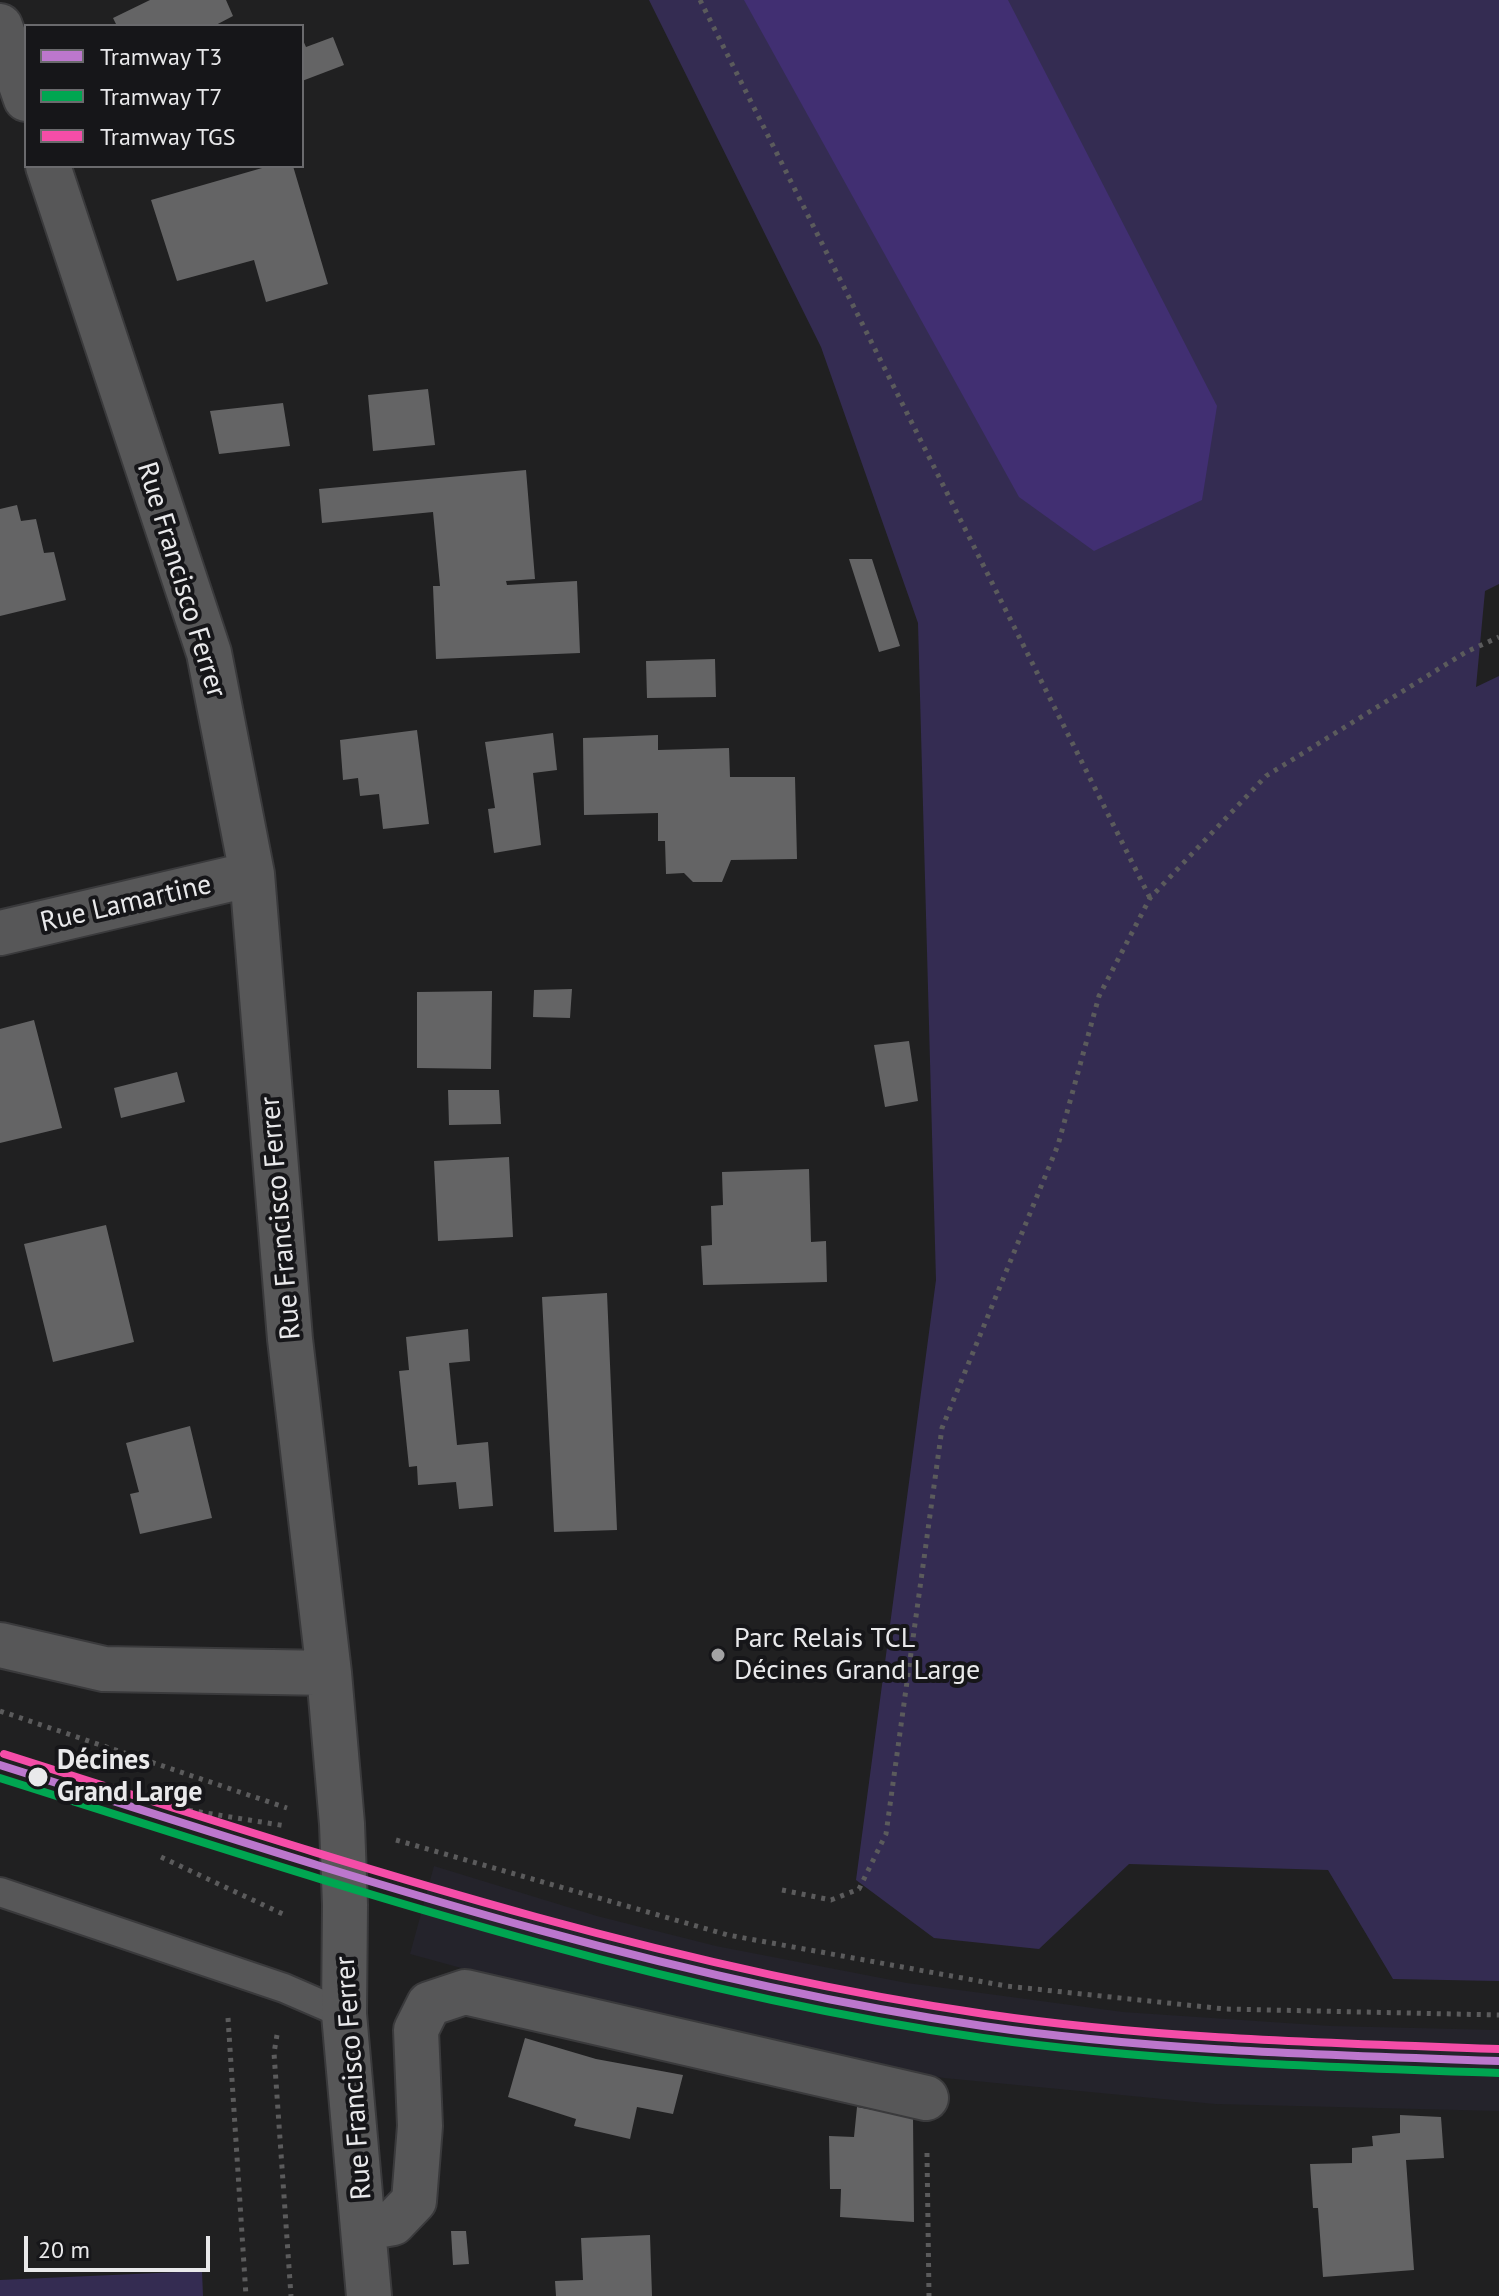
<!DOCTYPE html>
<html>
<head>
<meta charset="utf-8">
<style>
  body { margin:0 }
  #map { position:relative; width:1499px; height:2296px; overflow:hidden; background:#202021; font-family:"PT Sans",sans-serif }
  canvas { display:block }
  .legend { position:absolute; left:24px; top:24px; width:280px; height:144px; box-sizing:border-box; background:#161619; border:2px solid #6a6a6d; margin:0; padding:10px 14px; list-style:none; font-size:24px; color:#e9e9eb }
  .legend li { display:flex; align-items:center; gap:16px; height:40px }
  .legend b { width:40px; border:2px solid #6a6a6d }
  .scale { position:absolute; left:24px; top:2236px; width:186px; height:36px; box-sizing:border-box; border:4px solid #e9e9eb; border-top:0; padding-left:10px; font-size:24px; line-height:28px; white-space:nowrap; color:#e9e9eb; -webkit-text-stroke:6px #161619; paint-order:stroke }
</style>
</head>
<body>
<div id="map">
<canvas width="1499" height="2296"></canvas>
<ul class="legend">
<li><b style="height:10px;background:#bc77cd"></b>Tramway T3</li>
<li><b style="height:10px;background:#00a651"></b>Tramway T7</li>
<li><b style="height:10px;background:#f54da8"></b>Tramway TGS</li>
</ul>
<div class="scale">20 m</div>
</div>
<script>
const c = document.querySelector('canvas').getContext('2d');
c.lineJoin = 'round';
function paint(path, color) {
  c.fillStyle = color;
  c.fill(path, 'evenodd');
}
function trace(path, color, width, dash) {
  c.strokeStyle = color;
  c.lineWidth = width;
  c.lineCap = dash ? 'butt' : 'round';
  c.setLineDash(dash || []);
  c.stroke(path);
}
function write(font, color, halo, rows, align = 'center') {
  c.font = font + ' "PT Sans",sans-serif';
  c.lineWidth = 8;
  c.setLineDash([]);
  c.textBaseline = 'middle';
  c.strokeStyle = halo;
  c.fillStyle = color;
  for (const [text, x, y, turn = 0] of rows) {
    c.save();
    c.translate(x, y);
    c.rotate((+turn || 0) * Math.PI / 180);
    c.textAlign = isNaN(turn) ? turn : align;
    if (halo) c.strokeText(text, 0, 0);
    c.fillText(text, 0, 0);
    c.restore();
  }
}
paint(new Path2D(`
  M434,1866L597,1916L716,1946L907,1983L1123,2012L1331,2026L1499,2030V2111L1215,2104L944,2078L894,2071L684,2029L410,1954Z`), '#24232b');
paint(new Path2D(`
  M649,0H1499V584L1485,591L1476,687L1499,676V1981L1393,1979L1328,1870L1129,1864L1039,1949L934,1938L856,1880L936,1280L918,623L821,347Z
  M202,2271L203,2296H0V2280Z`), '#342c52');
paint(new Path2D(`
  M744,0H1008L1217,406L1202,500L1094,551L1019,497Z`), '#412f72');
paint(new Path2D(`
  M150,0H226L233,16L214,26H117L113,18Z
  M333,37L344,65L302,81V38L306,47Z
  M269,166H293L328,284L266,302L254,260L177,281L151,200Z
  M428,389L435,445L373,451L368,395Z
  M283,403L290,446L219,454L210,411Z
  M526,470L535,579L506,581L507,585L577,581L580,653L436,659L433,586H440L433,512L322,523L319,489Z
  M17,505L21,521L36,519L44,553L54,552L66,600L0,616V509Z
  M849,559H872L900,646L879,652Z
  M715,659L716,697L647,698L646,661Z
  M417,730L429,824L383,829L379,794L360,796L358,778L343,780L340,740Z
  M553,733L557,770L533,773L541,845L494,853L488,809L495,808L485,742Z
  M658,735V750L729,748L730,777H795L797,859L731,860L722,882H693L684,873L666,874L665,841H658V813L584,815L583,738Z
  M572,989L570,1018L533,1017L534,990Z
  M492,991L491,1069L417,1068V992Z
  M34,1020L62,1128L0,1143V1029Z
  M909,1041L918,1101L885,1107L874,1045Z
  M177,1072L185,1102L121,1118L114,1088Z
  M448,1090H499L501,1124L449,1125Z
  M509,1157L513,1237L438,1241L434,1161Z
  M809,1169L811,1242L826,1241L827,1282L703,1285L701,1246L712,1245L711,1206L723,1205L722,1172Z
  M106,1225L134,1342L53,1362L24,1244Z
  M607,1293L617,1530L554,1532L542,1297Z
  M468,1329L470,1361L449,1363L457,1445L488,1442L493,1506L459,1509L456,1482L418,1485L417,1466L409,1467L399,1371L409,1370L406,1337Z
  M190,1426L212,1518L140,1534L130,1494L139,1492L126,1443Z
  M525,2038L596,2059L683,2075L673,2114L637,2107L630,2139L574,2126L576,2119L508,2097Z
  M857,2107L913,2117L914,2222L840,2217L841,2189H830L829,2136L854,2137Z
  M1400,2115L1441,2117L1444,2158L1406,2160L1414,2270L1323,2277L1318,2208H1313L1310,2164L1352,2163V2148L1373,2146L1372,2136L1400,2133Z
  M451,2231H466L469,2264L453,2265Z
  M650,2235L652,2296H556L555,2281L583,2280L581,2238Z`), '#646465');
const service = new Path2D(`
  M0,1892L284,1988L344,2014`);
const minor = new Path2D(`
  M0,26L26,99
  M48,166L209,653L252,874L290,1339L329,1673L342,1824L345,1905L344,2014L369,2296
  M0,933L252,874
  M0,1645L104,1669L329,1673
  M365,2228L393,2223L414,2201L420,2126L416,2030L429,2004L465,1992L926,2098`);
trace(service, '#3a3a3c', 32);
trace(minor, '#3a3a3c', 48);
trace(new Path2D(`
  M700,0L1150,898
  M0,1711L287,1808
  M169,1807L286,1826
  M396,1840L728,1935L1006,1986L1225,2009L1499,2015
  M161,1857L287,1916
  M782,1890L831,1900L859,1889L886,1834L942,1428L1058,1145L1099,996L1150,898L1266,776L1466,652L1499,637
  M228,2018L246,2296
  M277,2035L274,2053L291,2296
  M927,2153L929,2296`), '#5b5b5c', 5, [4, 6]);
trace(service, '#575758', 28);
trace(minor, '#575758', 44);
trace(new Path2D(`
  M0,1765C323,1867 647,1977 983,2026C1154,2051 1327,2055 1499,2061`), '#bc77cd', 8);
trace(new Path2D(`
  M0,1778C323,1880 647,1990 983,2038C1154,2062 1327,2067 1499,2073`), '#00a651', 8);
trace(new Path2D(`
  M4,1754C326,1856 649,1965 985,2014C1155,2039 1328,2043 1499,2049`), '#f54da8', 8);
for (const [x, y, r, color] of [
  [718,1655,8,"#a3a3a4"],
  [38,1777,11,"#e9e9eb"]
]) {
  const dot = new Path2D();
  dot.arc(x, y, r, 0, 2 * Math.PI);
  c.fillStyle = color;
  c.fill(dot);
  trace(dot, '#161619', 3);
}
write('28px', '#e9e9eb', '#161619', [
  ["Rue Francisco Ferrer",181,580,73],
  ["Rue Lamartine",126,904,-13],
  ["Rue Francisco Ferrer",281,1218,-95],
  ["Rue Francisco Ferrer",354,2078,-94]
]);
write('28px', '#e9e9eb', '#161619', [
  ["Parc Relais TCL",734,1639],
  ["Décines Grand Large",734,1671]
], 'left');
write('bold 28px', '#e9e9eb', '#161619', [
  ["Décines",57,1761],
  ["Grand Large",57,1793]
], 'left');
</script>
</body>
</html>
